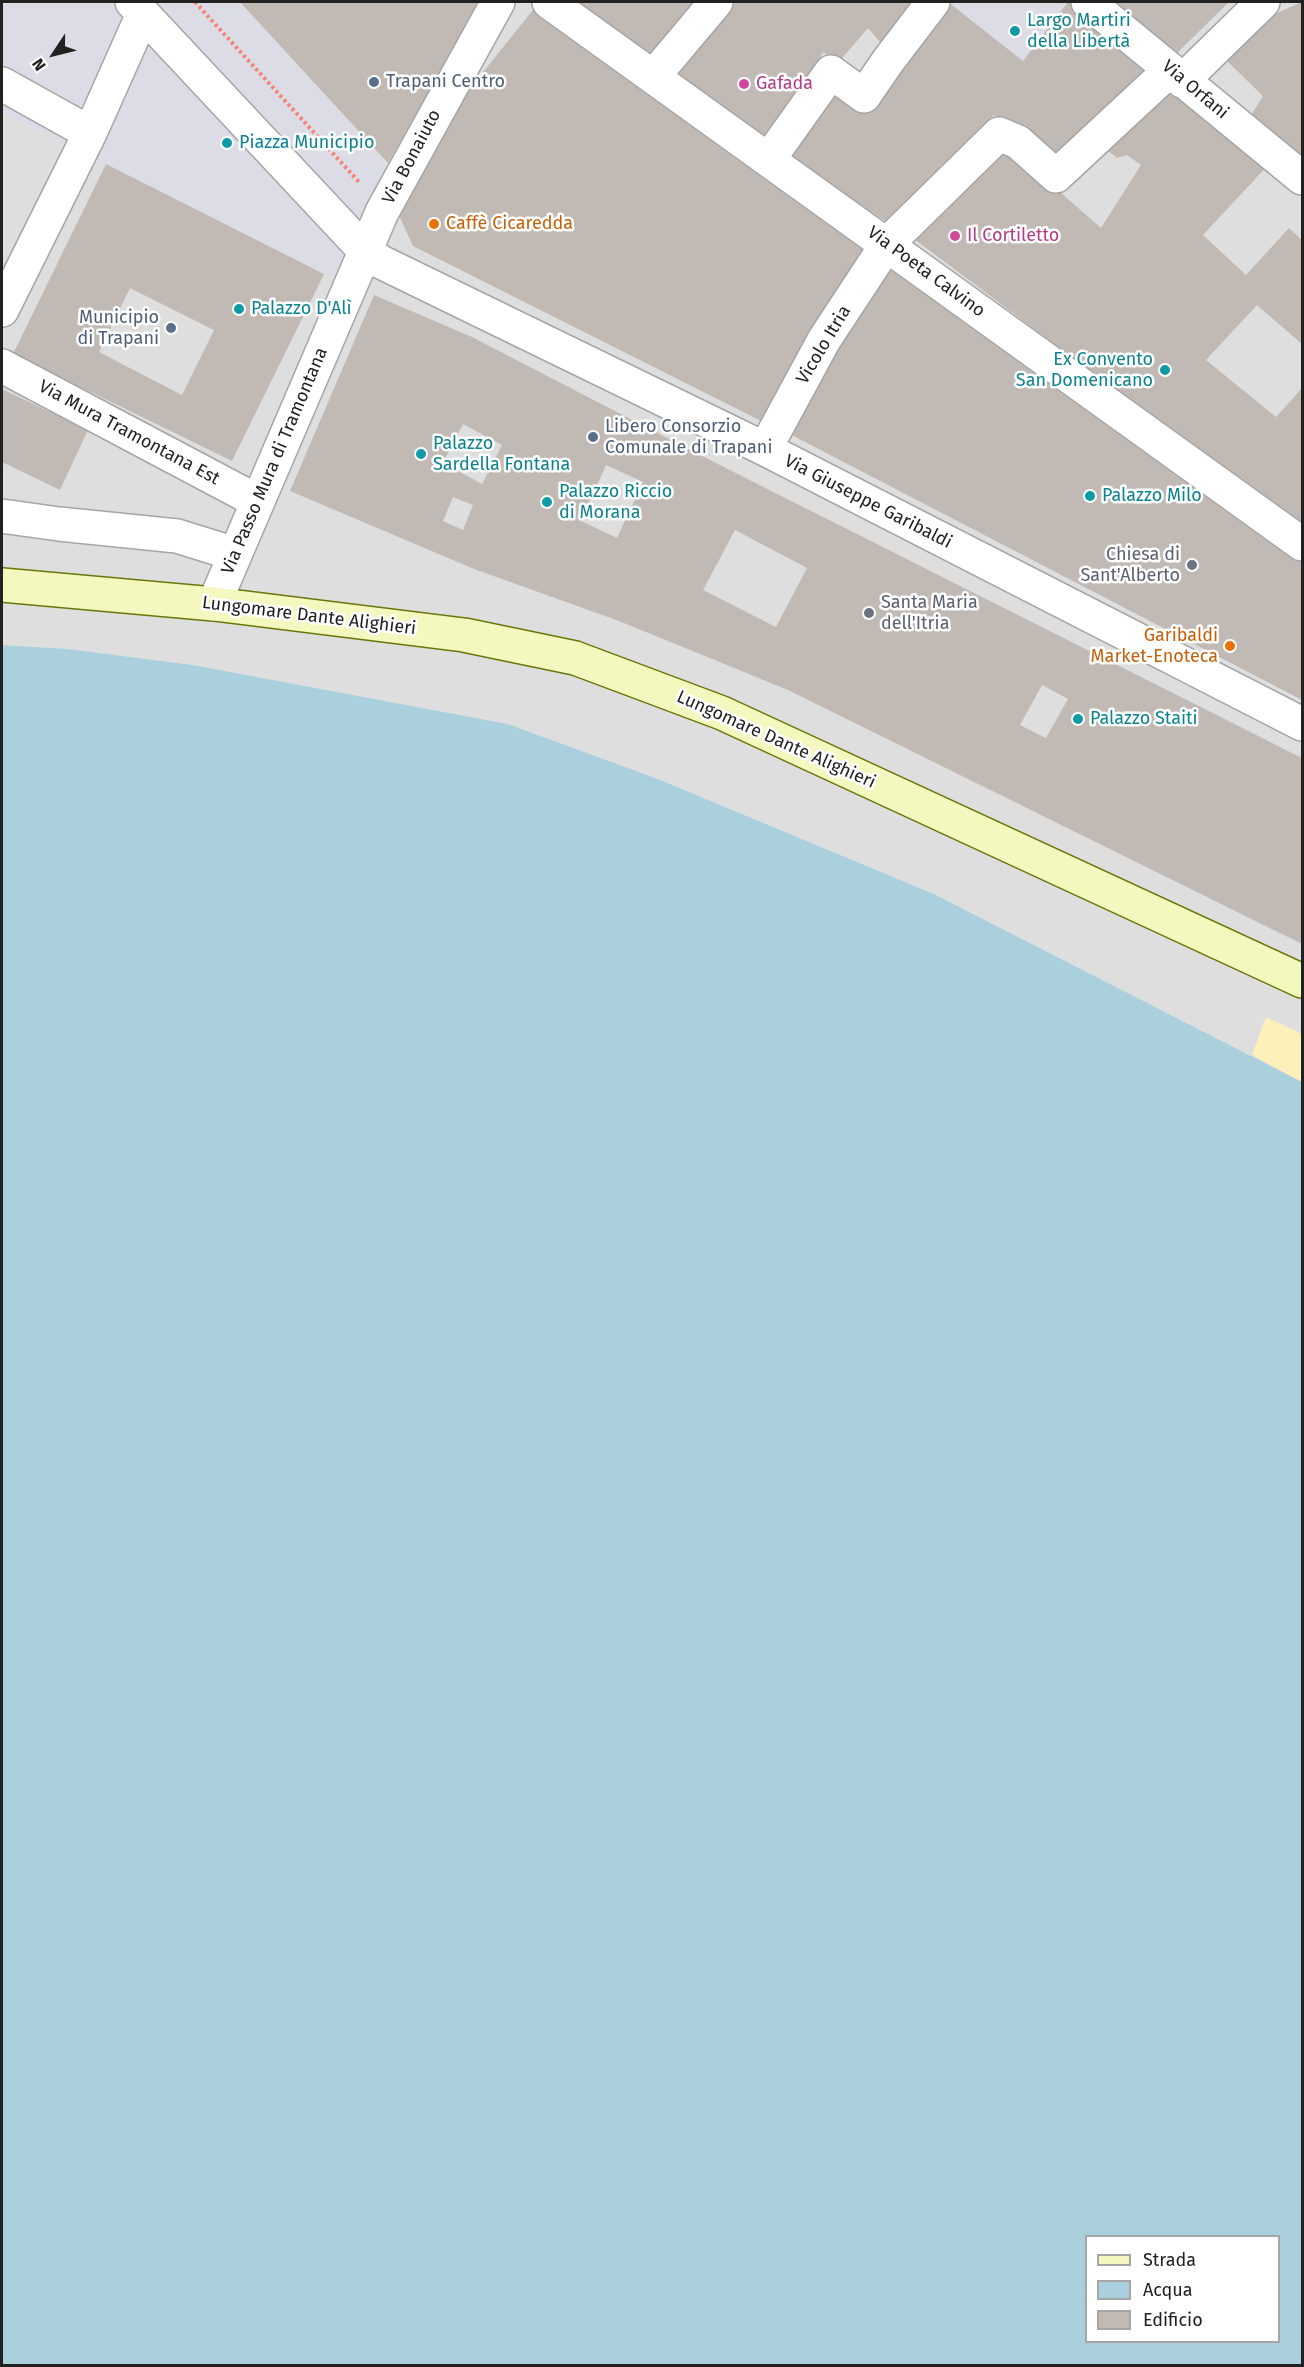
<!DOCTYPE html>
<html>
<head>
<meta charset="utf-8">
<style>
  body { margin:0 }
  #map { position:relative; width:1304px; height:2367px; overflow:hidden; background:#f1eee8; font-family:"Fira Sans",sans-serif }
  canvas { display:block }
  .frame { position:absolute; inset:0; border:3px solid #212121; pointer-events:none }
  .legend { position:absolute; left:1085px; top:2235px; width:195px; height:108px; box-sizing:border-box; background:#fff; border:2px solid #a6a6a6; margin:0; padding:8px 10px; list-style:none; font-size:18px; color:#212121 }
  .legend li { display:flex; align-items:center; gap:12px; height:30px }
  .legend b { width:30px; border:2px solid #a6a6a6 }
  .north { position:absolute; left:24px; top:24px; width:60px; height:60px; -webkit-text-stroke:4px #fff; paint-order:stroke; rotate:235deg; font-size:16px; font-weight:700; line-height:24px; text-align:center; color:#212121 }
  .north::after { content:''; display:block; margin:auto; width:21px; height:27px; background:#212121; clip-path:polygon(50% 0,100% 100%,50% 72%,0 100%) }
</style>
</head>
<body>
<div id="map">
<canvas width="1304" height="2367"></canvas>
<div class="frame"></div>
<ul class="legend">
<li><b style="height:8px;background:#f4f8be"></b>Strada</li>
<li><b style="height:16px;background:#aad0dd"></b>Acqua</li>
<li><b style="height:16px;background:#c1bab4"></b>Edificio</li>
</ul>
<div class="north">N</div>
</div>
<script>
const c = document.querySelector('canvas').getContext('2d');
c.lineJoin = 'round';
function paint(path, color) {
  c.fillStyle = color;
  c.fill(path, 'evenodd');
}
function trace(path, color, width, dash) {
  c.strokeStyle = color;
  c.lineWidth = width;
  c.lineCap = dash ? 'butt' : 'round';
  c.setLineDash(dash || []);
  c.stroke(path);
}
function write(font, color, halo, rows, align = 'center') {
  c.font = font + ' "Fira Sans",sans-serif';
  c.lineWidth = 5;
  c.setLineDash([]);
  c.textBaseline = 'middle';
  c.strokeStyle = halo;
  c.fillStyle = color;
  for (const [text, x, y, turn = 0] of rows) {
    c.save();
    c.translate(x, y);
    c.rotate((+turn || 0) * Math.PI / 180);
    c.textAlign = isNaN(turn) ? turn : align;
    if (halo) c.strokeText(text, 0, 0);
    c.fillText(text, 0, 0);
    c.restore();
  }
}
paint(new Path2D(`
  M2,2H1302V1082L934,894L658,779L508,724L193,665L68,649L2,645Z`), '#dfdede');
paint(new Path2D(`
  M1266,1017L1302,1034V1082L1252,1055Z`), '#fdf0ba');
paint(new Path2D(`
  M2,2H240L400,177L351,286L2,112Z
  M948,2H1068L1023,61Z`), '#dcdce7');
paint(new Path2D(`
  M2,645L68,649L193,665L508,724L658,779L934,894L1302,1082V2365H2ZM1086,2236H1278V2342H1086Z`), '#aad0dd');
paint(new Path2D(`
  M240,2H480L388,163Z
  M568,2H699L649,64Z
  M728,2H917L880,42L868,28L838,63L823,52L806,88L768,140L671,70Z
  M948,2L1023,61L1068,2H1072L1151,68L1054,163L994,115L891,225L783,152L832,83L866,107Z
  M1104,2H1229L1172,58Z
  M1302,2V165L1247,122L1263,96L1227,61L1277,13Z
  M533,10L877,250L771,426L413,246L397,211L459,102Z
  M1167,85L1271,162L1203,235L1246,275L1289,228L1302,240V344L1257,305L1206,360L1276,417L1302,388V529L906,233L1003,142L1101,228L1141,165L1127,155L1117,158L1102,146Z
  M106,164L324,274L232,461L13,354ZM130,288L214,330L182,395L99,352Z
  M886,258L1302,557V700L782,430Z
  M374,295L472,337L696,453L1302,758V944L788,690L619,621L474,569L290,491ZM463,424L502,445L482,484L443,463ZM606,465L643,482L617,538L581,521ZM453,497L473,505L463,530L443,521ZM735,530L807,568L776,627L703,590ZM1042,685L1068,699L1046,738L1020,725Z
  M2,389L88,430L60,490L2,462Z`), '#c1bab4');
const street = new Path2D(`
  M132,2L366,252L381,262L765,449L1302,724
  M549,2L1302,544
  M1088,2L1302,178
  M653,77L716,2
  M1182,81L1263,2
  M2,84L90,133
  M769,159L831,72L864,96L888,61L933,2
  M2,310L90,133L143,14
  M2,366L257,501
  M765,449L824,340L887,244L999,134L1018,142L1056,176L1170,70
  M2,516L59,524L177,536L235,554
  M214,604L382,212L498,2`);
const secondary = new Path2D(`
  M2,585L214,604L464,635L575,658L722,713L1302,981`);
trace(street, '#a5a5a5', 36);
trace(secondary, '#697709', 36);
trace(new Path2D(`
  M195,2L359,182`), '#f68374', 4, [3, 3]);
trace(street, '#fff', 33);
trace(secondary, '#f4f8be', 33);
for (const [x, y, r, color] of [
  [1015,31,6,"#0f9aa8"],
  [374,82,6,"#5c6f8a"],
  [744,84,6,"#d1479c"],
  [227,143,6,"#0f9aa8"],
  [434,224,6,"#e8710a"],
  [955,236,6,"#d1479c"],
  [239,309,6,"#0f9aa8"],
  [171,328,6,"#5c6f8a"],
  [1165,370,6,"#0f9aa8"],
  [593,437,6,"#5c6f8a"],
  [421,454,6,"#0f9aa8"],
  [1090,496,6,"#0f9aa8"],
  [547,502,6,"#0f9aa8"],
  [1192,565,6,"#6b7280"],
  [869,613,6,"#6b7280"],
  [1230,646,6,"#e8710a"],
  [1078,719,6,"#0f9aa8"]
]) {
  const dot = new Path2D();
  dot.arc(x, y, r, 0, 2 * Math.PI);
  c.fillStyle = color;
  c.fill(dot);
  trace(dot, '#fff', 2);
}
write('18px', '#0d838f', '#fff', [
  ["Largo Martiri",1027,21],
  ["della Libertà",1027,42],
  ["Piazza Municipio",239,143],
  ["Palazzo D'Alì",251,309],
  ["Ex Convento",1153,360,"right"],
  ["San Domenicano",1153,381,"right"],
  ["Palazzo",433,444],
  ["Sardella Fontana",433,465],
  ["Palazzo Riccio",559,492],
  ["di Morana",559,513],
  ["Palazzo Milo",1102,496],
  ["Palazzo Staiti",1090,719]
], 'left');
write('18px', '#4e5e75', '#fff', [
  ["Trapani Centro",386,82],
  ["Municipio",159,318,"right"],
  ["di Trapani",159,339,"right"],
  ["Libero Consorzio",605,427],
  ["Comunale di Trapani",605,448]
], 'left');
write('18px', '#b23c85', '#fff', [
  ["Gafada",756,84],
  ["Il Cortiletto",967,236]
], 'left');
write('18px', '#212121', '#fff', [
  ["Via Orfani",1195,90,40],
  ["Via Bonaiuto",412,157,-62],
  ["Via Poeta Calvino",926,272,36],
  ["Vicolo Itria",824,345,-59],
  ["Via Mura Tramontana Est",129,433,28],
  ["Via Passo Mura di Tramontana",275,461,-67],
  ["Via Giuseppe Garibaldi",868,502,27],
  ["Lungomare Dante Alighieri",309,616,7],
  ["Lungomare Dante Alighieri",776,740,24]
]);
write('18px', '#c56008', '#fff', [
  ["Caffè Cicaredda",446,224],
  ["Garibaldi",1218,636,"right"],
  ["Market-Enoteca",1218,657,"right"]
], 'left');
write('18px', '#5b616d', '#fff', [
  ["Chiesa di",1180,555],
  ["Sant'Alberto",1180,576],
  ["Santa Maria",881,603,"left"],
  ["dell'Itria",881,624,"left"]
], 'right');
</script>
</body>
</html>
